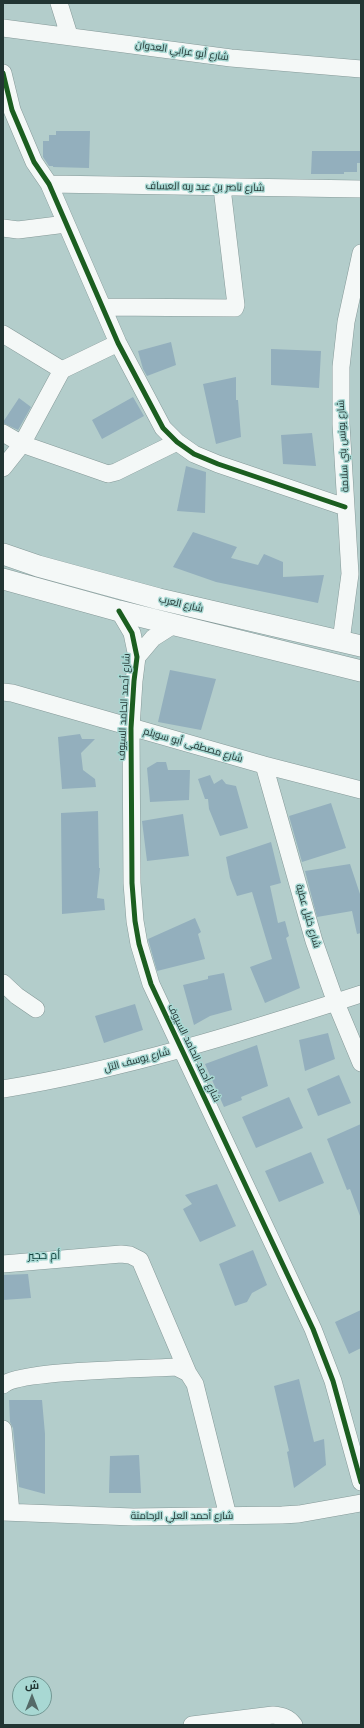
<!DOCTYPE html>
<html>
<head>
<meta charset="utf-8">
<style>
  body { margin:0 }
  #map { position:relative; width:364px; height:1728px; overflow:hidden; background:#b3cdcb; font-family:Inter,Cairo,sans-serif }
  canvas { display:block }
  .frame { position:absolute; inset:0; border:4px solid #223533; pointer-events:none }
  .north { position:absolute; left:12px; top:1676px; width:40px; height:40px; box-sizing:border-box; background:#a8d8d3; border:1px solid #729793; border-radius:50%; rotate:0deg; font-size:11px; font-weight:700; line-height:16px; text-align:center; color:#223533 }
  .north::after { content:''; display:block; margin:auto; width:14px; height:18px; background:#556a68; clip-path:polygon(50% 0,100% 100%,50% 72%,0 100%) }
</style>
</head>
<body>
<div id="map">
<canvas width="364" height="1728"></canvas>
<div class="frame"></div>
<div class="north">ش</div>
</div>
<script>
const c = document.querySelector('canvas').getContext('2d');
c.lineJoin = 'round';
function paint(path, color) {
  c.fillStyle = color;
  c.fill(path, 'evenodd');
}
function trace(path, color, width, dash) {
  c.strokeStyle = color;
  c.lineWidth = width;
  c.lineCap = dash ? 'butt' : 'round';
  c.setLineDash(dash || []);
  c.stroke(path);
}
function write(font, color, halo, rows, align = 'center') {
  c.font = font + ' Inter,Cairo,sans-serif';
  c.lineWidth = 3;
  c.setLineDash([]);
  c.textBaseline = 'middle';
  c.strokeStyle = halo;
  c.fillStyle = color;
  for (const [text, x, y, turn = 0] of rows) {
    c.save();
    c.translate(x, y);
    c.rotate((+turn || 0) * Math.PI / 180);
    c.textAlign = isNaN(turn) ? turn : align;
    if (halo) c.strokeText(text, 0, 0);
    c.fillText(text, 0, 0);
    c.restore();
  }
}
paint(new Path2D(`
  M56,131H90L89,168L53,167V166H49L43,157V141H49V135H56Z
  M312,151H361V163H357V172H344V174H311Z
  M171,342L176,365L147,376L143,369L138,351Z
  M271,349L321,351L319,388L271,385Z
  M236,377V400H238L241,437L216,444L203,384Z
  M133,397L144,416L102,439L92,420Z
  M19,398L31,407L18,430L3,423V422Z
  M312,433L316,466L283,464L281,435Z
  M186,466L206,472L205,513L177,511Z
  M193,532L237,547L231,558L258,565L264,554L283,562V577L324,575L318,603L216,582L173,567Z
  M170,670L216,679L201,730L158,722Z
  M80,734L82,739H95L81,753L83,770L95,779L96,787L62,789L58,737Z
  M157,762H166L168,770H190L189,800L150,802L147,768Z
  M210,775L214,784L222,779L226,784L236,786L248,828L220,836L209,809L208,799H205L198,779Z
  M331,803L346,848L302,862L289,816Z
  M98,811L99,868H100L97,898L104,899L105,910L62,914L61,813Z
  M183,814L189,856L147,861L142,821Z
  M271,842L281,883L270,886L278,923L285,921L289,936L286,938L300,988L265,1003L250,967L272,959L252,892L237,896L230,878L226,857Z
  M350,864L361,897V933L357,934L352,911L317,917L305,871Z
  M195,918L201,932L198,934L205,959L157,971L148,939Z
  M224,973L232,1010L210,1016L194,1025L183,985L208,979V976Z
  M135,1004L143,1030L104,1043L95,1016Z
  M328,1033L335,1059L305,1071L299,1040Z
  M257,1045L268,1086L241,1097L242,1100L224,1107L205,1064Z
  M339,1075L351,1103L318,1116L307,1089Z
  M289,1097L303,1128L256,1148L242,1117Z
  M361,1124V1216H360L350,1189L347,1190L327,1139Z
  M311,1152L324,1183L279,1202L265,1171Z
  M217,1184L236,1226L200,1242L183,1209L192,1204L185,1195Z
  M253,1250L267,1285L252,1293L247,1302L235,1306L219,1264Z
  M28,1274L31,1298L3,1300V1275Z
  M361,1310V1348L349,1354L335,1322Z
  M299,1379L314,1442L324,1439L326,1465L294,1488L287,1452L289,1451L274,1386Z
  M9,1400H42L45,1434V1494L19,1487L13,1428L10,1422Z
  M139,1455L141,1493H109L110,1456Z`), '#93afbd');
const minor = new Path2D(`
  M59,3L69,35
  M3,28L231,58L361,69
  M3,73L12,110L34,162L49,184L118,343L163,428L177,442L194,454L218,464L345,507
  M49,184L361,189
  M3,228L18,230L66,224
  M102,307L235,308L236,305L222,188
  M3,334L62,370L118,343
  M3,433L22,444L108,474L116,472L177,442
  M3,468L22,444L62,370
  M119,611L132,633L137,657L134,681L131,728L132,883L135,921L139,944L151,984L313,1329L333,1381L361,1482
  M341,641L350,574L341,424V367L346,322L361,253
  M137,657L153,638L175,624
  M3,692L12,693L264,765L361,790
  M264,765L314,941L336,1003L361,1063
  M3,983L17,996L36,1009
  M3,1089C125,1069 244,1032 361,994
  M3,1264L121,1254L130,1255L140,1260L188,1373
  M3,1385C19,1370 147,1369 176,1367L188,1373L195,1384L228,1516
  M3,1429L11,1512
  M3,1512L133,1517L282,1515L299,1514L361,1503
  M192,1725L273,1715C282,1716 288,1717 294,1725`);
const major = new Path2D(`
  M3,554L38,566L159,599L361,646
  M3,579L119,611L361,671`);
trace(minor, '#859998', 18);
trace(major, '#859998', 22);
trace(minor, '#f4f8f7', 17);
trace(major, '#f4f8f7', 21);
trace(new Path2D(`
  M3,73L12,110L34,162L49,184L118,343L163,428L177,442L194,454L218,464L345,507
  M119,611L132,633L137,657L134,681L131,728L132,883L135,921L139,944L151,984L313,1329L333,1381L361,1482`), '#1b5e20', 5);
write('10px', '#223533', '#a8d8d3', [
  ["شارع أبو عرابي العدوان",182,51,8],
  ["شارع ناصر بن عبد ربه العساف",205,187,1],
  ["شارع يونس بني سلامة",343,446,-93],
  ["شارع العرب",181,604,13],
  ["شارع أحمد الحامد السيوف",124,707,-87],
  ["شارع مصطفى أبو سويلم",193,745,16],
  ["شارع خليل عطية",308,916,74],
  ["شارع أحمد الحامد السيوف",194,1053,64],
  ["شارع يوسف التل",137,1060,-15],
  ["شارع أحمد العلي الرحامنة",182,1516]
]);
write('11px', '#10403c', '#a8d8d3', [
  ["أم حجير",44,1256]
]);
</script>
</body>
</html>
